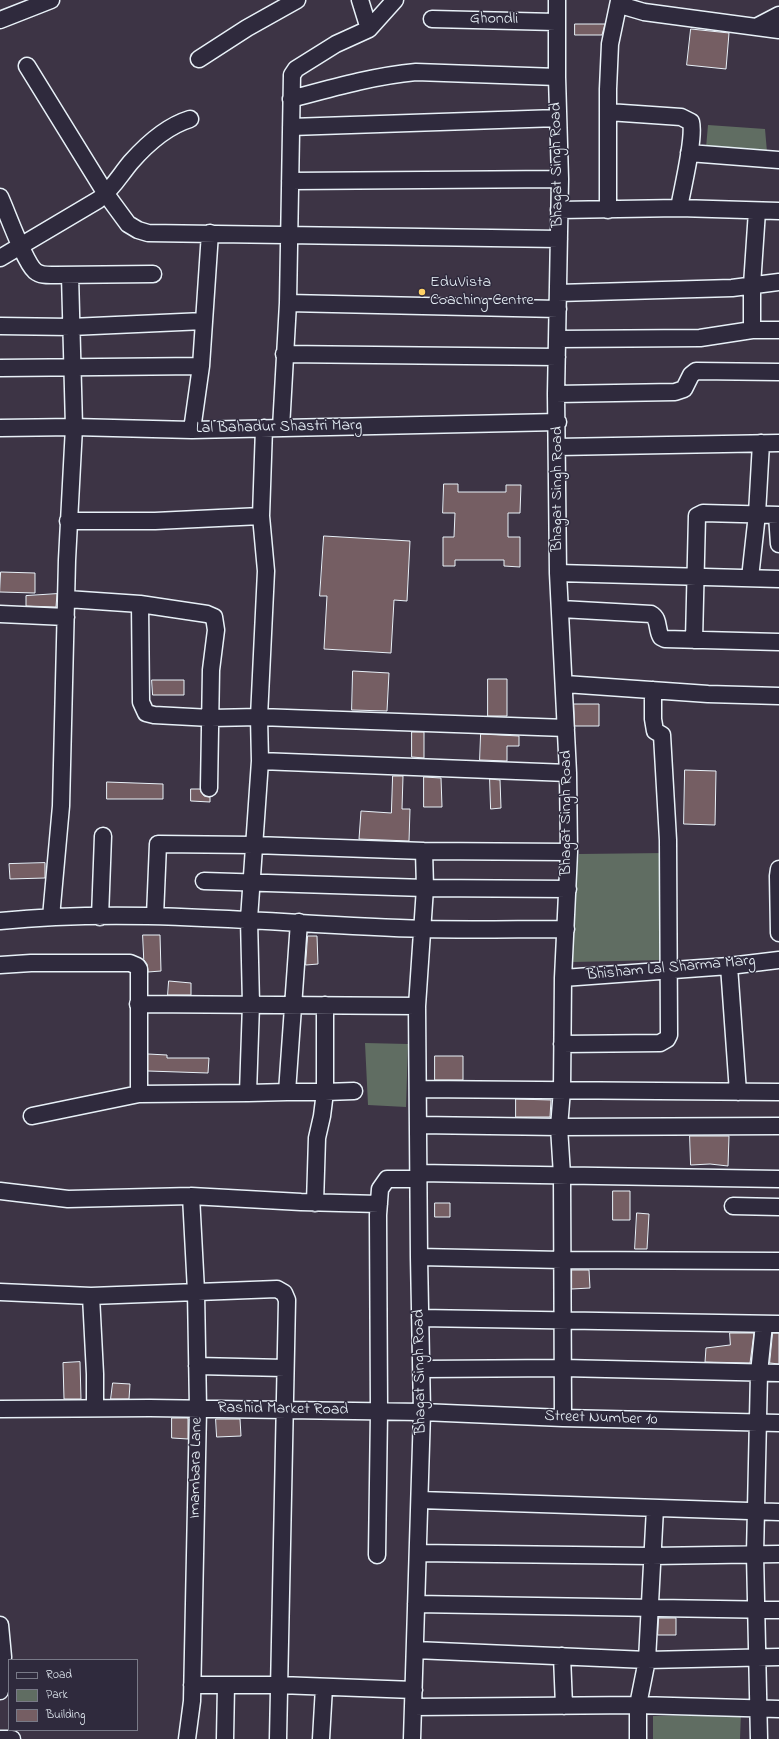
<!DOCTYPE html>
<html>
<head>
<meta charset="utf-8">
<style>
  body { margin:0 }
  #map { position:relative; width:779px; height:1739px; overflow:hidden; background:#3d3445; font-family:"Indie Flower",sans-serif }
  canvas { display:block }
  .legend { position:absolute; left:8px; top:1659px; width:130px; height:72px; box-sizing:border-box; background:#2f2a3d; border:1px solid #797a88; margin:0; padding:5px 7px; list-style:none; font-size:12px; color:#e8f1f8 }
  .legend li { display:flex; align-items:center; gap:8px; height:20px }
  .legend b { width:20px; border:1px solid #797a88 }
</style>
</head>
<body>
<div id="map">
<canvas width="779" height="1739"></canvas>
<ul class="legend">
<li><b style="height:5px;background:#2f2a3d"></b>Road</li>
<li><b style="height:11px;background:#606d62"></b>Park</li>
<li><b style="height:11px;background:#755e63"></b>Building</li>
</ul>
</div>
<script>
const c = document.querySelector('canvas').getContext('2d');
c.lineJoin = 'round';
function paint(path, color) {
  c.fillStyle = color;
  c.fill(path, 'evenodd');
}
function trace(path, color, width, dash) {
  c.strokeStyle = color;
  c.lineWidth = width;
  c.lineCap = dash ? 'butt' : 'round';
  c.setLineDash(dash || []);
  c.stroke(path);
}
function write(font, color, halo, rows, align = 'center') {
  c.font = font + ' "Indie Flower",sans-serif';
  c.lineWidth = 3;
  c.setLineDash([]);
  c.textBaseline = 'middle';
  c.strokeStyle = halo;
  c.fillStyle = color;
  for (const [text, x, y, turn = 0] of rows) {
    c.save();
    c.translate(x, y);
    c.rotate((+turn || 0) * Math.PI / 180);
    c.textAlign = isNaN(turn) ? turn : align;
    if (halo) c.strokeText(text, 0, 0);
    c.fillText(text, 0, 0);
    c.restore();
  }
}
paint(new Path2D(`
  M708,125L765,129L767,152L706,148Z
  M665,853L664,960L573,962L572,905L579,854Z
  M365,1043L408,1044L406,1107L368,1105Z
  M741,1714L740,1739H653V1716Z`), '#606d62');
const building = new Path2D(`
  M575,24H605L602,35H575Z
  M691,29L729,33L726,69L687,65Z
  M444,484H458V492H506V485H521L520,513H508V537H520V567L504,566V560H455V566H443V537H454L455,513H443Z
  M324,536L410,541L407,601L394,600L391,653L324,649L327,596H320Z
  M1,572L35,573V593L0,592Z
  M57,594L56,607L26,606V596Z
  M353,671L389,673L387,711L352,710Z
  M488,679H507V716H488Z
  M152,680H184V695H153Z
  M574,704H599V726H575Z
  M412,732H424V758L412,757Z
  M481,734L519,736V746H507V761L480,760Z
  M685,770L716,771L715,825L684,824Z
  M393,776H403L402,809H410L409,841L359,839L361,811L391,813Z
  M424,777L441,778L442,807H424Z
  M490,779L500,780L501,808L491,809Z
  M107,782L163,784V799H107Z
  M191,789H200L204,796L210,797V802L191,801Z
  M45,863V878L10,879L9,864Z
  M143,935H160L161,971L148,972L147,964L144,960Z
  M308,936H317L318,964L306,965Z
  M169,981L191,983V995H168Z
  M148,1054L167,1055V1058H209L208,1073L148,1071Z
  M435,1056H463V1080H435Z
  M516,1099L551,1100L550,1117H516Z
  M690,1136H729L728,1166L710,1164L691,1165Z
  M613,1191H630V1220H613Z
  M435,1203H450V1217H435Z
  M637,1213L649,1214L647,1249H635Z
  M572,1270H589L590,1288L572,1289Z
  M730,1333H754L750,1363L705,1362L706,1348L730,1345Z
  M773,1333H779V1364L770,1363Z
  M80,1362L81,1399H64L63,1363Z
  M113,1383L130,1384L129,1399H111Z
  M172,1418H188V1439L172,1438Z
  M216,1419H240L241,1436L217,1437Z
  M659,1618H676V1635H658Z`);
paint(building, '#755e63');
trace(building, '#e8f1f8', 1);
const minor = new Path2D(`
  M360,0L369,29
  M557,0V77L560,179L556,394L558,573L568,773L569,852L563,978L562,1090L559,1127L562,1175L563,1418
  M619,0L627,7L644,12L779,30
  M432,19L556,22
  M0,20L51,0
  M756,27L779,15
  M199,59L247,28L297,0
  M27,66L106,194L128,224L138,230L148,233L559,239
  M291,99C332,88 373,76 416,72L557,77
  M608,112L681,117L691,122C695,138 682,190 679,208
  M291,127L558,118
  M689,153L779,160
  M290,181L560,179
  M0,197C7,212 24,261 35,271C41,276 49,275 56,275L153,274
  M559,210L679,208L779,211
  M608,210V89L610,44L619,1L622,0
  M0,258L98,200C112,190 120,175 131,162C146,145 167,126 190,119
  M558,293L732,288L779,282
  M288,303L558,309
  M0,326L71,327L204,321
  M752,330V285L757,211
  M557,339L700,338L752,330H779
  M284,354L557,357
  M0,368L201,366
  M556,394L675,392L684,389L691,375L696,371L779,372
  M0,428L74,427L192,430L558,422
  M281,428L288,303L292,75L296,69L336,44L369,29L395,0
  M192,430L201,366L210,233
  M557,447L779,443
  M777,515L779,544
  M68,521H155L261,516
  M558,573L779,579
  M750,578L757,514L761,443
  M67,599L140,604L207,614L214,617L216,630L211,670L209,788
  M140,604L141,702L146,713L154,715L211,718L259,717L566,728
  M561,609L651,614C660,619 656,629 661,637L665,639L779,642
  M0,614L66,617
  M694,640L697,516L703,513L779,515
  M565,684L708,694L779,696
  M260,761L568,773
  M779,869L778,876L779,933
  M204,881L425,888L568,889
  M155,916L158,844L254,845L424,851L569,852
  M51,917L61,806L67,560L74,427L70,275
  M100,917L103,836
  M0,921C141,907 283,925 423,929C471,930 518,929 566,929
  M0,965L31,963H130L137,966L139,969V1094L32,1116
  M729,966L738,1092
  M563,978L729,966L779,960
  M138,1004L417,1006
  M562,1044L660,1043L667,1039L669,1035L668,840L662,735L655,731L653,719V690
  M418,1089L779,1092
  M287,1092H325V1005
  M248,1093L287,1092L299,922
  M139,1094L248,1093L251,1004L249,919L260,761L259,717L266,571L261,516L264,428
  M419,1125L559,1127L779,1126
  M419,1173L779,1179
  M0,1191L68,1199L191,1196L301,1202L379,1204
  M315,1203L317,1138L322,1116L325,1092L354,1091
  M733,1206L779,1207
  M419,1257L562,1260L779,1261
  M0,1292L91,1296L277,1289L284,1293L287,1300L278,1739
  M91,1296L95,1374V1408
  M420,1318L779,1324
  M197,1366L285,1368
  M422,1369L563,1368L779,1373
  M0,1409L150,1408L422,1412L563,1418L779,1423
  M420,1500L779,1512
  M418,1553L652,1556L779,1554
  M377,1555L379,1411L378,1215L380,1189L387,1179H419
  M416,1604L779,1610
  M0,1625L3,1657L0,1691
  M415,1650L647,1660L779,1657
  M562,1656L564,1706
  M192,1685H279L414,1690
  M413,1707L638,1705L779,1709
  M0,1739H12
  M187,1739L192,1701L198,1409L196,1291L191,1196
  M225,1739L226,1685
  M321,1739L324,1687
  M412,1739L422,1412L419,1257L417,1006L425,888L424,851
  M638,1739V1705L647,1660L655,1508
  M759,1739L755,1554L759,1373L764,1324`);
trace(minor, '#e8f1f8', 19);
trace(minor, '#2f2a3d', 16);
for (const [x, y, r, color] of [
  [422,292,4,"#ffd166"]
]) {
  const dot = new Path2D();
  dot.arc(x, y, r, 0, 2 * Math.PI);
  c.fillStyle = color;
  c.fill(dot);
  trace(dot, '#2f2a3d', 1.5);
}
write('16px', '#e8f1f8', '#2f2a3d', [
  ["Ghondli",494,20,1],
  ["Bhagat Singh Road",558,165,-91],
  ["Lal Bahadur Shastri Marg",279,428,-1],
  ["Bhagat Singh Road",558,489,-90],
  ["Bhagat Singh Road",567,813,-90],
  ["Bhisham Lal Sharma Marg",671,969,-5],
  ["Bhagat Singh Road",421,1372,-91],
  ["Rashid Market Road",283,1410,1],
  ["Street Number 10",601,1419,2],
  ["Imambara Lane",197,1468,-89]
]);
write('16px', '#e8f1f8', '#2f2a3d', [
  ["EduVista",430,283],
  ["Coaching Centre",430,301]
], 'left');
</script>
</body>
</html>
